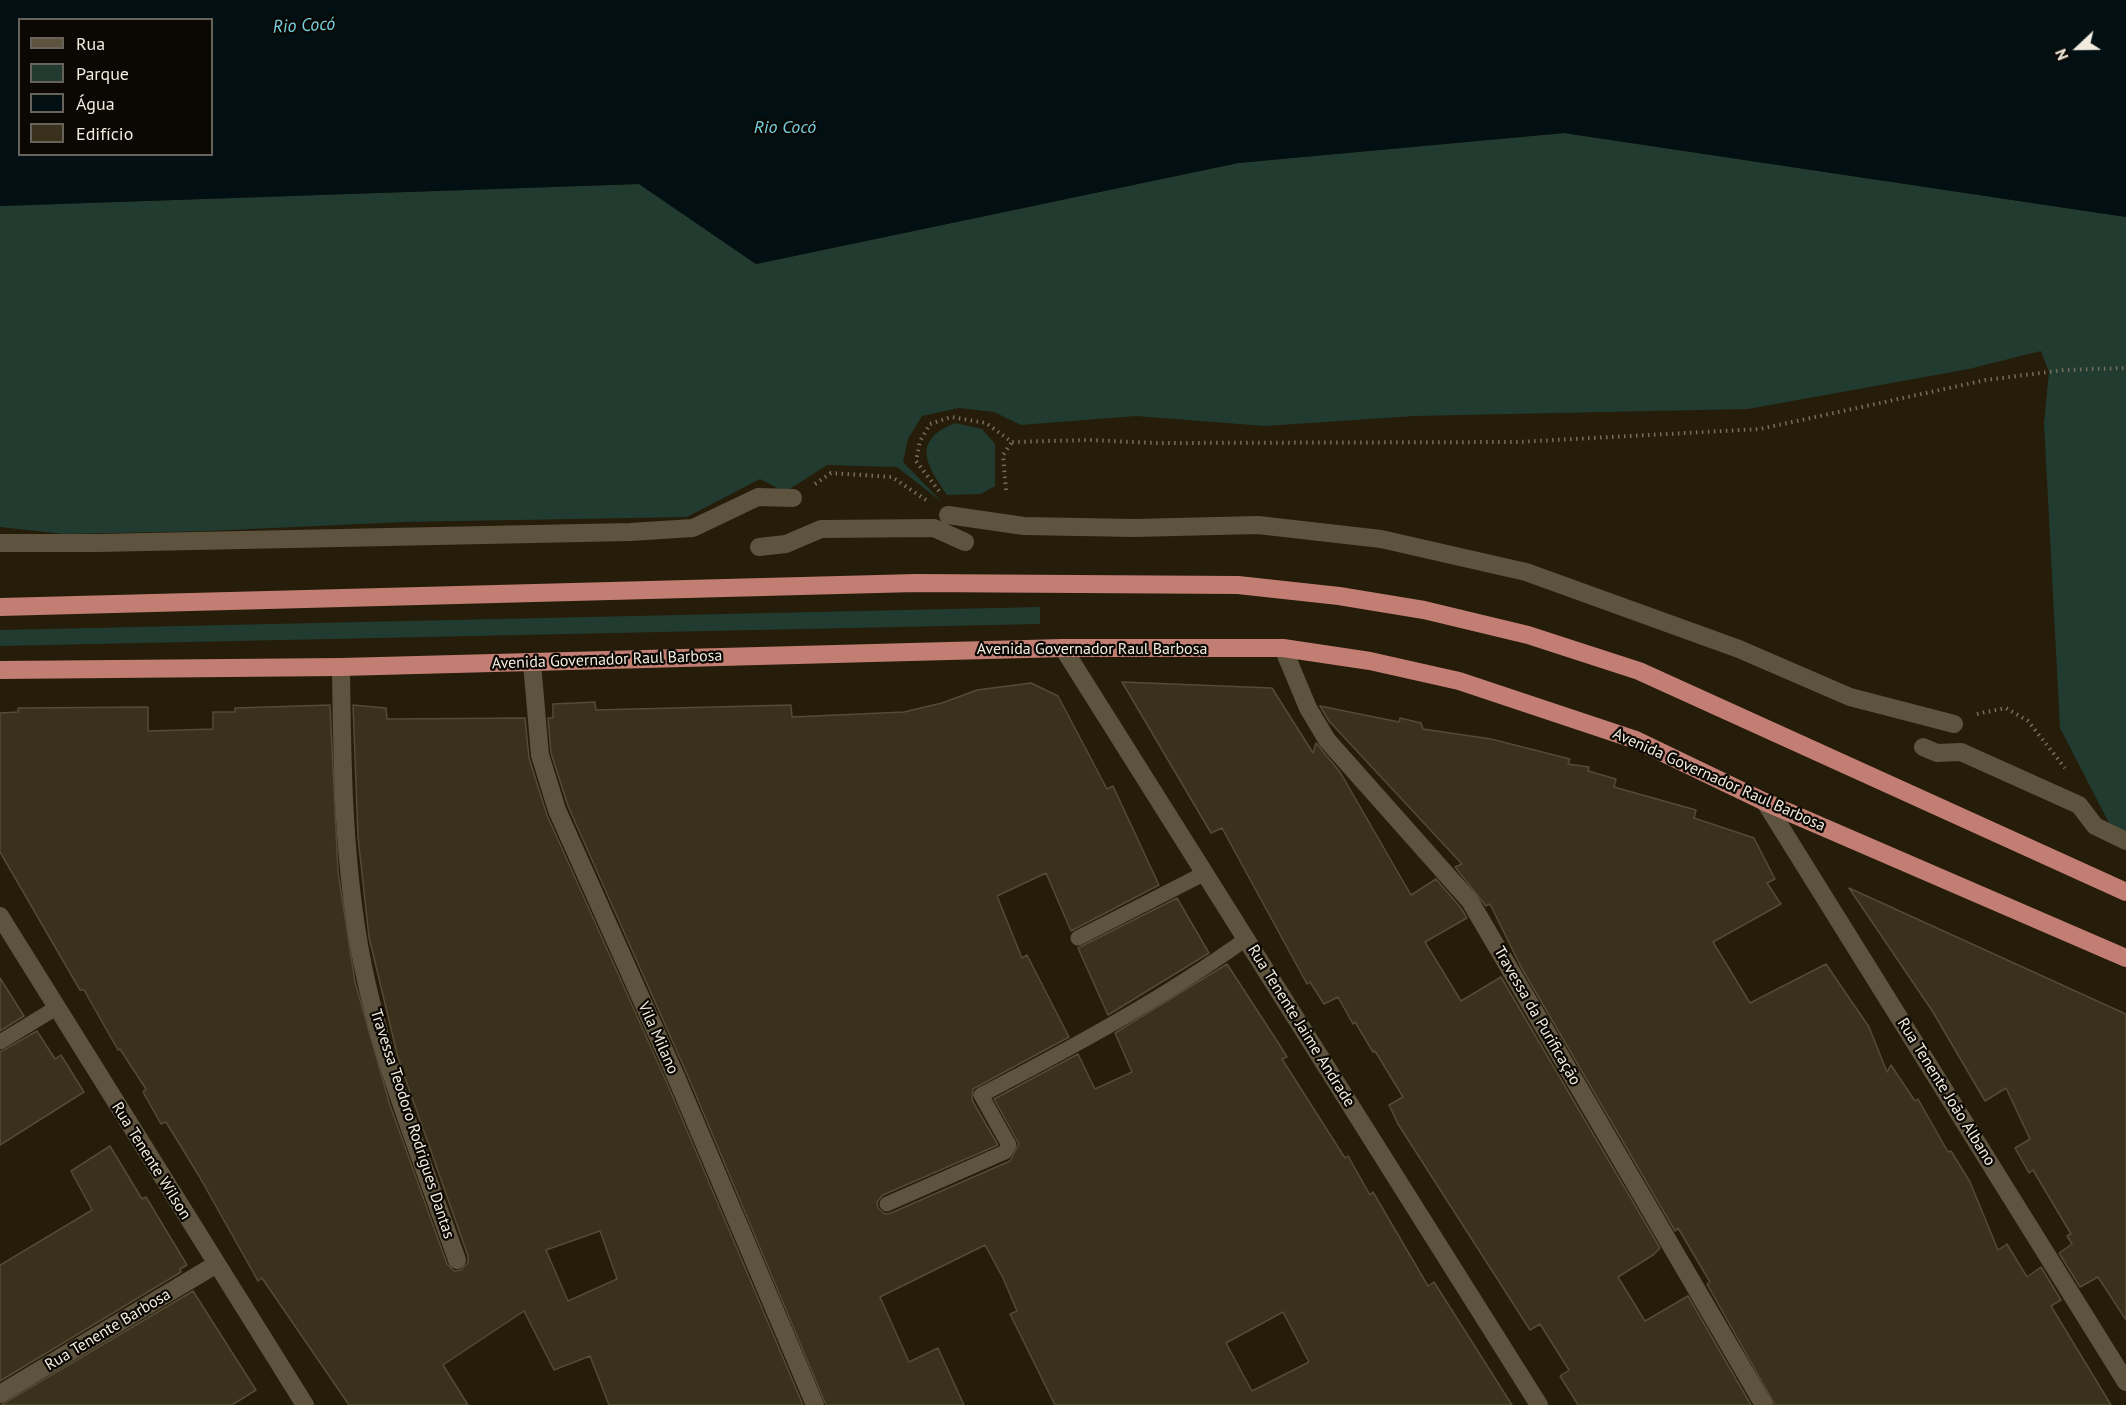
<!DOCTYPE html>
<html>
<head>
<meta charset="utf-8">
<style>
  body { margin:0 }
  #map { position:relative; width:2126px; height:1405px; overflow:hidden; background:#251c09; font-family:"PT Sans",sans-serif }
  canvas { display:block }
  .legend { position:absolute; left:18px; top:18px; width:195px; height:138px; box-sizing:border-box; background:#0b0702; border:2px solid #67635b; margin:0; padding:8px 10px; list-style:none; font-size:18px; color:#f2ece0 }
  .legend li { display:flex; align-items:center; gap:12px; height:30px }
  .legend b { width:30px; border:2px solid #67635b }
  .north { position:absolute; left:2048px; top:18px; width:60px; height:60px; -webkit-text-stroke:4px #0b0702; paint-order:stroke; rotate:248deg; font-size:16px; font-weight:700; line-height:24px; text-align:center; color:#f2ece0 }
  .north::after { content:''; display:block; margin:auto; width:21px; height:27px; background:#f2ece0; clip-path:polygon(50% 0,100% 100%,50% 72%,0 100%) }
</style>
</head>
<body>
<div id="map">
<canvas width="2126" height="1405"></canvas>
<ul class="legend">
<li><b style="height:8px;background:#5d533f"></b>Rua</li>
<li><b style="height:16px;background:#213b30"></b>Parque</li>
<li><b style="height:16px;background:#021013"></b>Água</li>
<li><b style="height:16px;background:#3a311d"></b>Edifício</li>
</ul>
<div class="north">N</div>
</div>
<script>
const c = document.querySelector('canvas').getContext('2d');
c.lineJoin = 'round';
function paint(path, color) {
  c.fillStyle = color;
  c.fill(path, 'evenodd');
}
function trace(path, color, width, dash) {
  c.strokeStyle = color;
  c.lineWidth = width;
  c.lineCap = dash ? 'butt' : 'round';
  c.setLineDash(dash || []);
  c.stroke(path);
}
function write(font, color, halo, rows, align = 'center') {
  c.font = font + ' "PT Sans",sans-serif';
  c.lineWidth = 4.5;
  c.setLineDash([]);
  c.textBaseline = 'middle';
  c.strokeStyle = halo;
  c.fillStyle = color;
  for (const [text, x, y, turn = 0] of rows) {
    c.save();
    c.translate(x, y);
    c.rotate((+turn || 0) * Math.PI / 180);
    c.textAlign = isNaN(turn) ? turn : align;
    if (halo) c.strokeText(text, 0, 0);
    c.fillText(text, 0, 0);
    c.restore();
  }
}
paint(new Path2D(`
  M1564,133L2126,217V834L2111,827L2060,728L2044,423L2049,372L2041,351L1969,369L1748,409L1415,416L1265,426L1136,416L1021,425L994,412L959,408L922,416L908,439L903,462L943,503L897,467L827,465L785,492L760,479L687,517L404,522L208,531L64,534L0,527V206L639,184L756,264L1238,163Z
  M955,423L982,429L995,444V486L981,494L947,495C926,464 911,441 955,423Z
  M1040,607V624L0,646V630Z`), '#213b30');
paint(new Path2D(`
  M0,0H2126V217L1564,133L1238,163L756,264L639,184L0,206ZM20,20H212V154H20Z`), '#021013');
const building = new Path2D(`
  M1122,682L1272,688L1313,753L1316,743L1340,772L1411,895L1436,879L1461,908L1467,918L1425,942L1461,1001L1501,977L1660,1248L1653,1255L1618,1277L1645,1321L1688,1296L1751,1405H1578L1560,1376L1569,1370L1540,1324L1530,1330L1398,1124L1389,1105L1403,1097L1375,1051L1373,1052L1355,1022L1353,1024L1338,997L1324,1004L1310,982L1307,984L1222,828L1211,833Z
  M1031,683L1058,696L1107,789L1113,786L1159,885L1071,931L1046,873L997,896L1022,958L1027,955L1069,1037L973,1089L972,1100L998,1145L883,1195L877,1202L878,1208L885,1214L891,1213L1010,1161L1019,1144L994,1099L1078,1054L1095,1089L1132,1072L1115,1033L1227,964L1279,1044L1287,1057L1282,1059L1345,1158L1348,1156L1370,1195L1373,1192L1428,1286L1434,1282L1512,1405H1055L1010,1314L1017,1311L1003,1278L985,1245L880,1297L909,1362L938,1348L964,1405H826L687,1074L568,806L551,753L548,718H553V704L595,702L596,710L791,705L792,717L904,712L942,703L977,690ZM1283,1312L1309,1362L1252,1391L1226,1343Z
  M330,705L338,872L355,982L390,1105L447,1264L454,1271L461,1270L468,1263V1256L398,1058L369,937L358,837L353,705L386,708L387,719L525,718L529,758L547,815L667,1083L803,1405H609L590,1356L554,1370L524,1311L443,1365L468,1405H349L262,1278L258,1281L199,1176L166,1122L161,1124L143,1092L146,1089L120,1049L118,1050L84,990H80L0,852V713L18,712V708L148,707V731L213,729V712H235V708ZM600,1231L617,1279L568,1301L546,1250Z
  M1320,706L1399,722L1400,718L1421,723L1423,729L1491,739L1570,759L1568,764L1589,767L1588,771L1616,779L1614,787L1696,810L1694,818L1754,838L1775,879L1767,883L1781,904L1713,942L1750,1003L1826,964L1869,1027L1887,1072L1891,1065L1915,1101L1918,1099L1948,1152L1951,1151L1970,1182L1998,1250L2007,1244L2027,1277L2041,1267L2061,1300L2051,1306L2111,1405H1775L1707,1284L1710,1282L1678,1228L1675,1231L1521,967L1490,904L1486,906L1455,867L1462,864L1329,721Z
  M1849,888L2126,1014V1320L2098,1277L2080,1287L2059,1253L2072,1244L2067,1236L2071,1234L2033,1170L2029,1173L2015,1148L2030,1139L2006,1088L1985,1101L1933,1012Z
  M1177,898L1209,953L1108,1015L1078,948Z
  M0,978L24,1016L0,1031Z
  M37,1031L55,1059L61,1055L84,1092L0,1145V1052Z
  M110,1146L142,1199L146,1197L187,1265L180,1269L181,1272L0,1381V1265L92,1210L71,1171Z
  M193,1291L256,1390L232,1405H1Z`);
paint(building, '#3a311d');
trace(building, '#544a36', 1.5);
trace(new Path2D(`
  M815,484L831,473L892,477L926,500
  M1006,490L1003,455L1012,442
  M939,491L916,461L920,441L930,424L951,417L986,423L1012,442L1089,440L1155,443L1518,442L1760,429L1986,380L2064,370L2126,368
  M1977,714L2006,708L2028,721L2065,768`), '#766f5e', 4, [1.5, 4.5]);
trace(new Path2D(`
  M1078,938L1205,873
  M0,1042L56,1008
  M887,1204L1005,1152L1009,1145L981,1095C1073,1047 1162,999 1246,939`), '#5d533f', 15);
trace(new Path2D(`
  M948,515L1024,526L1134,528L1258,525L1381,539L1526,572L1739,649L1850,697L1954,724
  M0,543H98L630,532L693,528L758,497L793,498
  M759,547L786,544L821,529L934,528L965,542
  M1923,747L1937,753L1961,752L2079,805L2095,826L2126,841`), '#5d533f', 18);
trace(new Path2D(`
  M1063,648L1539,1405
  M1283,648L1308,708L1327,740L1470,901L1764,1405
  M532,663L540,755L557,810L677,1079L815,1405
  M341,667C342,758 343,849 358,939C376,1049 420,1154 457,1260
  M1765,802L2126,1382
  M0,916L305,1405
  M0,1394L215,1265`), '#5d533f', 18);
trace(new Path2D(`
  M0,607L916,583L1238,585L1339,596L1424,610L1528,635L1639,671L2126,892
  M0,670L341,667L1063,648H1283L1370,661L1459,681L1636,740L1765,802L2126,958`), '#c27e72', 18);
write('16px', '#f2ece0', '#0b0702', [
  ["Avenida Governador Raul Barbosa",1092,649],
  ["Avenida Governador Raul Barbosa",607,660,-2],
  ["Avenida Governador Raul Barbosa",1719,780,24],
  ["Travessa da Purificação",1537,1016,60],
  ["Rua Tenente Jaime Andrade",1301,1026,58],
  ["Vila Milano",658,1038,66],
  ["Rua Tenente João Albano",1946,1092,58],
  ["Travessa Teodoro Rodrigues Dantas",412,1124,72],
  ["Rua Tenente Wilson",151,1161,58],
  ["Rua Tenente Barbosa",108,1330,-31]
]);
write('italic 18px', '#74d0de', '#0b0702', [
  ["Rio Cocó",304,26,-3],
  ["Rio Cocó",785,128]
]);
</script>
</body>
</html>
